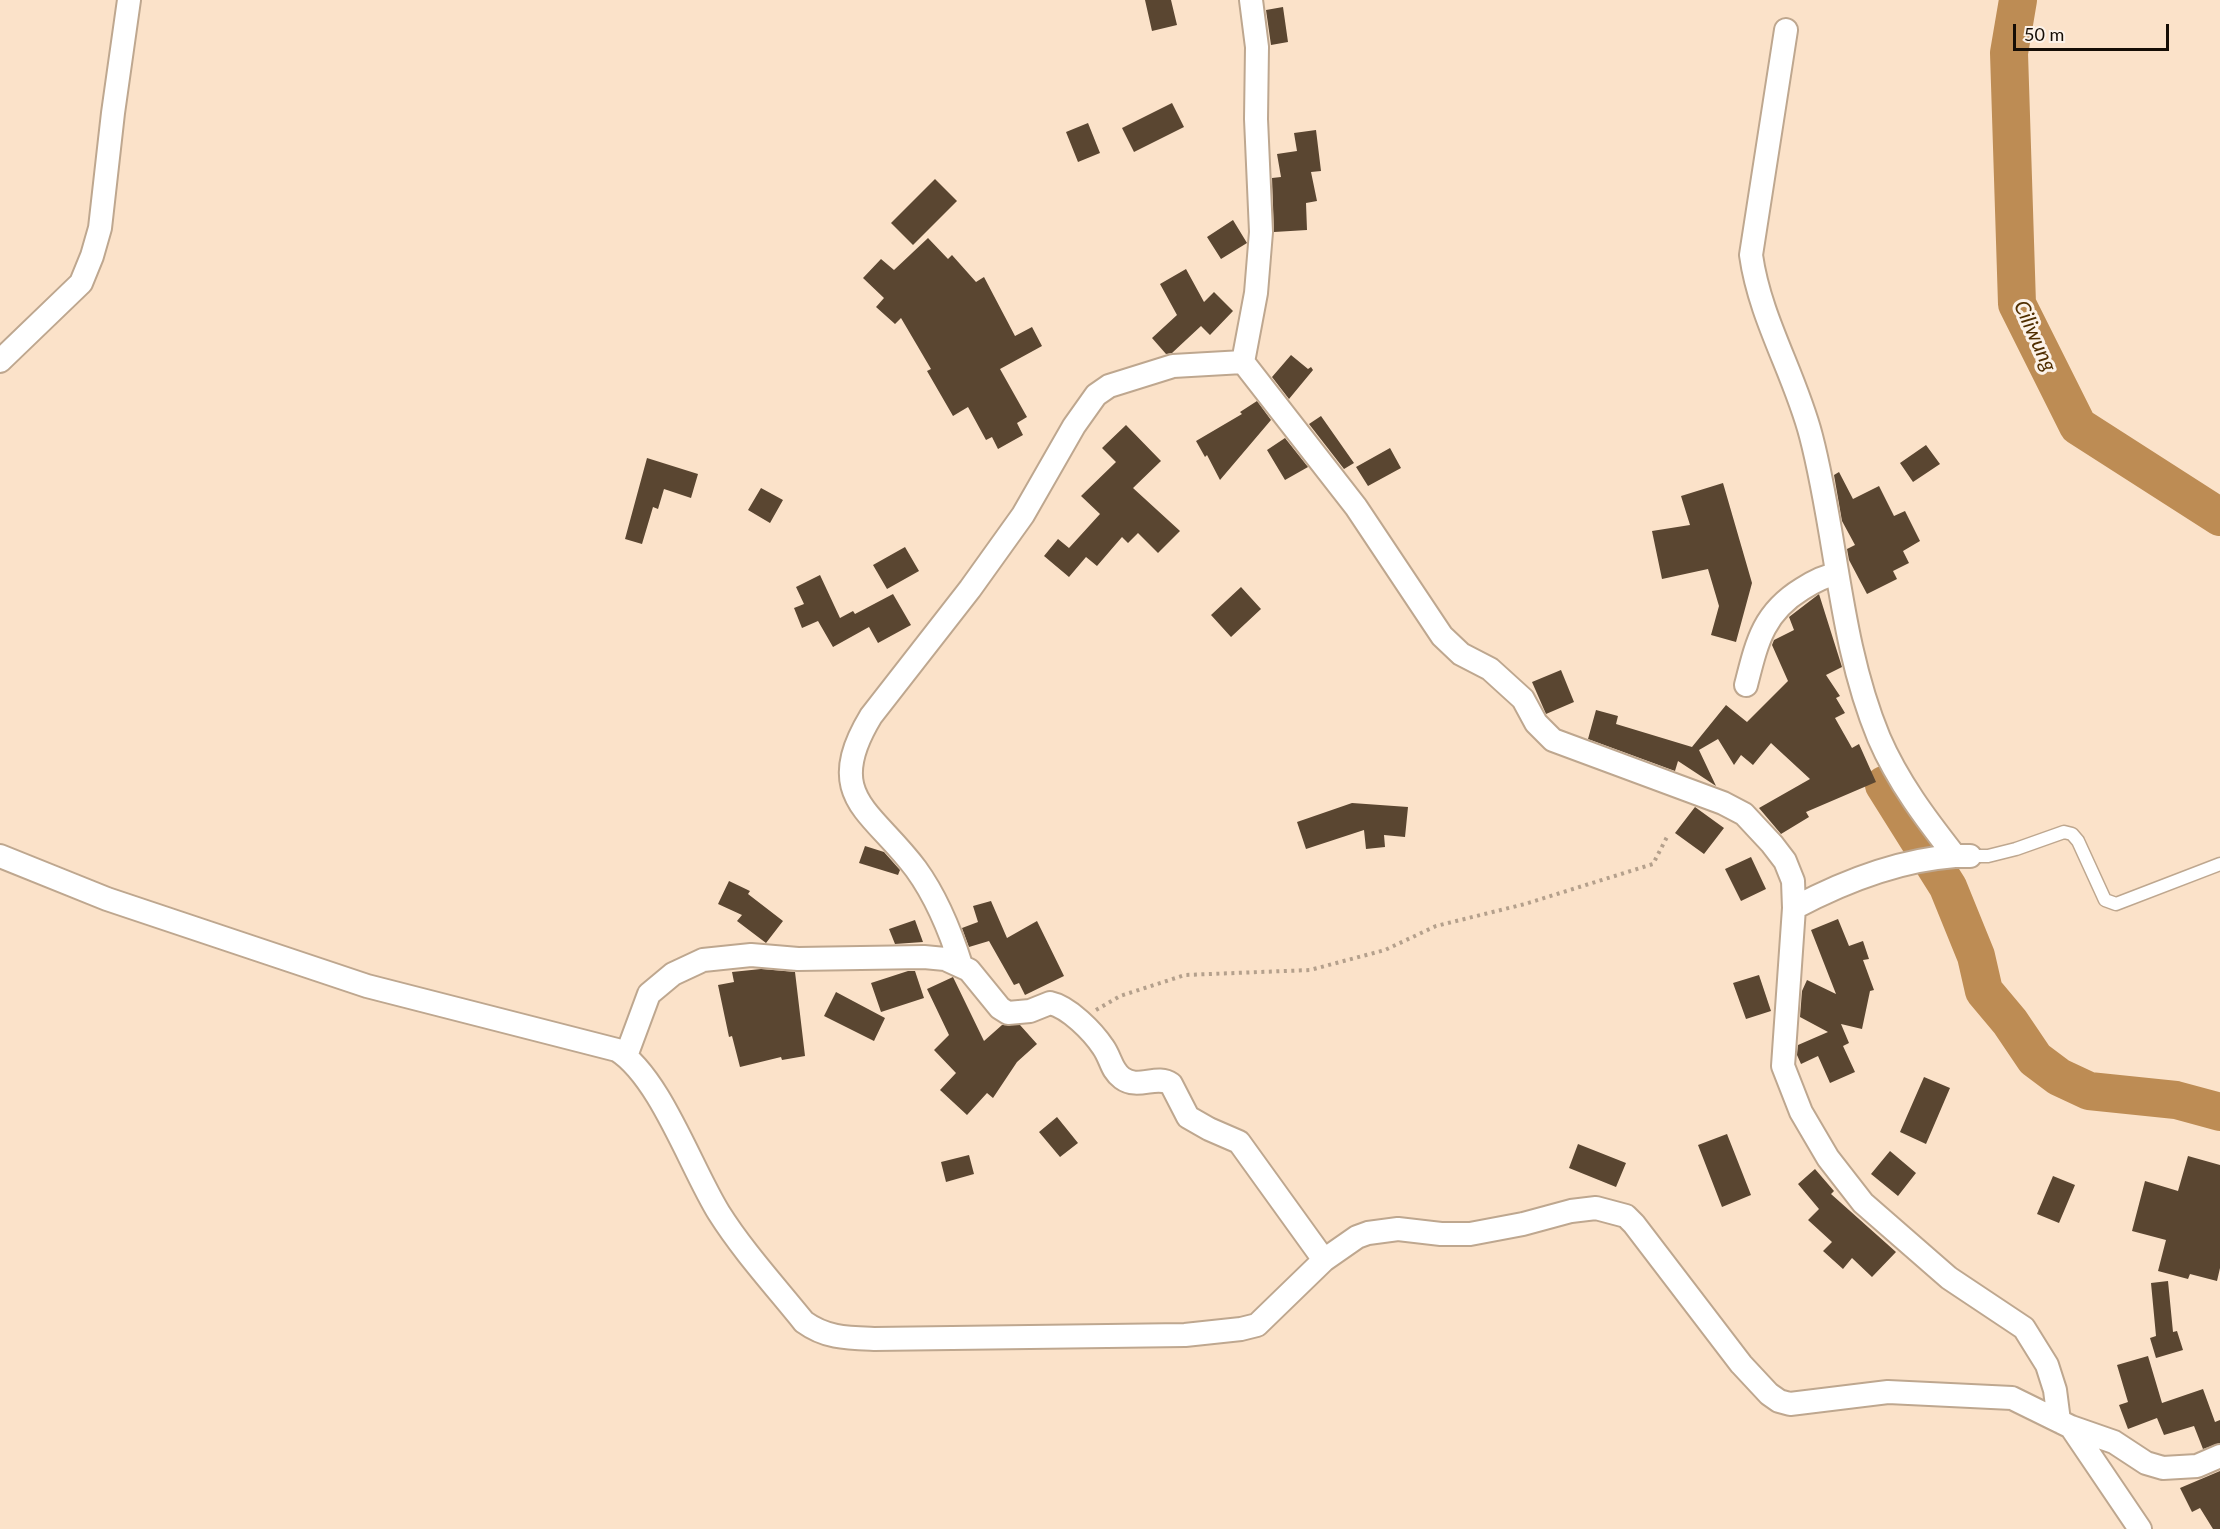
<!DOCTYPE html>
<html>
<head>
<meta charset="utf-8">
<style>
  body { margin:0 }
  #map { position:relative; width:2220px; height:1529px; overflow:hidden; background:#fbe2c9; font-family:Lato,sans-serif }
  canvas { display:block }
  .scale { position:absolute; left:2013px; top:24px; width:156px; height:27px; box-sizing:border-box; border:3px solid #150d05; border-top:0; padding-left:8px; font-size:18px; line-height:21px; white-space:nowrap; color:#150d05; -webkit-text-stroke:4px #fcf2e8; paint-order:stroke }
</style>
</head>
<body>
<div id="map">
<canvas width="2220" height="1529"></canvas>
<div class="scale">50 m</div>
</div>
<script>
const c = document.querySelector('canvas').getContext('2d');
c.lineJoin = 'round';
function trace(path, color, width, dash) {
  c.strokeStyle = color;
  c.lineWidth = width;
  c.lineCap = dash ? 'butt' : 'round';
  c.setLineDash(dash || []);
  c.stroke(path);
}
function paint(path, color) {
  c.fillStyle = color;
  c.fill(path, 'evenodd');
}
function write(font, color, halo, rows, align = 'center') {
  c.font = font + ' Lato,sans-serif';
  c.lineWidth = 6;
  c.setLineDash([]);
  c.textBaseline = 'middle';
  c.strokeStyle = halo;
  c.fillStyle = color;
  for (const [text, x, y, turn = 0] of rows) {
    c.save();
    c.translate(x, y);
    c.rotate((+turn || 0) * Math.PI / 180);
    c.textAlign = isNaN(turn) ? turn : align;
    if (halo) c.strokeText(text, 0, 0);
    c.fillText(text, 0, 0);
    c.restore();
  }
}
trace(new Path2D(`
  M2018,0L2009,53L2017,304L2078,426L2220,517
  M1884,785L1948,887L1976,956L1984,991L2010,1022L2035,1059L2059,1077L2089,1091L2176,1100L2220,1112`), '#bd8c54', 38);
paint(new Path2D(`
  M1145,0H1171L1177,25L1152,31Z
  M1283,7L1288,42L1271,45L1266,10Z
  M1172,103L1184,127L1134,152L1122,128Z
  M1088,123L1100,153L1078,162L1066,132Z
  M1316,130L1321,171L1311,172L1317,201L1306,203L1307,230L1274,232L1272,178L1281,177L1277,154L1297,151L1294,133Z
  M935,179L957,201L913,245L891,223Z
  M1233,220L1247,243L1221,259L1207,237Z
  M928,238L948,259L952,255L976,282L984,277L1015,336L1032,327L1042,346L1000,369L1027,417L1017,423L1023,435L998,449L992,437L986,440L968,407L953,416L927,371L931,369L901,318L895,324L876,307L884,298L863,278L881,259L894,270Z
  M1186,269L1204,302L1214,292L1233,311L1210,335L1201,326L1172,353L1166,354L1152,338L1177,315L1160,284Z
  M1291,355L1308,369L1311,367L1313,370L1289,399L1272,377Z
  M1257,401L1271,420L1220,480L1207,455L1205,457L1196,441L1242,414L1240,412Z
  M1321,416L1354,463L1344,469L1309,424Z
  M1126,425L1161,461L1133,488L1180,531L1158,553L1138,533L1128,543L1122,537L1097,566L1086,557L1069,577L1044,556L1058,539L1069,548L1100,514L1081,496L1116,462L1102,448Z
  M1285,438L1308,467L1285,480L1267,450Z
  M1926,445L1940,464L1913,482L1900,463Z
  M1390,448L1401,468L1368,486L1356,467Z
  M647,458L698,474L691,498L664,489L658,509L653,507L642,544L625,539Z
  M1839,472L1853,499L1879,486L1894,516L1905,511L1920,541L1903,551L1909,563L1893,571L1897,579L1867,594L1849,560L1847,549L1855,545L1842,521L1834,475Z
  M1723,483L1752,583L1736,642L1711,635L1719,606L1708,569L1662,579L1652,531L1690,525L1681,496Z
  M761,488L783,500L770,523L748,510Z
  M905,547L919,571L887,589L873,565Z
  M820,575L840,618L853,611L855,614L893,594L911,625L878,643L869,627L833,647L818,621L802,628L794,608L804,604L796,587Z
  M1241,587L1261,609L1231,637L1211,615Z
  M1819,594L1842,667L1826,675L1840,696L1836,698L1845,713L1835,718L1852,748L1859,744L1876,782L1806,812L1809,817L1781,834L1759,808L1810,779L1771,743L1753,765L1741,755L1734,765L1718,739L1699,750L1716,786L1678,761L1675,771L1588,739L1596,710L1618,716L1616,724L1692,747L1726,705L1747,722L1788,681L1772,645L1774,640L1794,630L1789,617Z
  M1561,670L1574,702L1546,714L1532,682Z
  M1352,803L1408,807L1405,837L1384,835L1385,847L1366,849L1364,830L1306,849L1297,822Z
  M1695,807L1724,828L1704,854L1675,833Z
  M865,846L884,852L900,870L898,875L859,863Z
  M1751,857L1766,889L1741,901L1725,869Z
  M729,881L750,891L748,894L783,921L766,943L737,921L742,915L718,904Z
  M991,901L1007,938L1037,921L1064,976L1025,995L1019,983L1014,985L989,941L969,947L962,928L978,922L973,906Z
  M1838,919L1849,946L1863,941L1869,959L1863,960L1874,990L1870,991L1862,1029L1841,1024L1849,1043L1843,1046L1855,1072L1830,1083L1818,1056L1801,1064L1797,1055L1798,1045L1828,1032L1800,1017L1802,991L1807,980L1836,994L1811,930Z
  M915,920L923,942L895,944L889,929Z
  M761,969L795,972L805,1056L782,1060L781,1057L740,1067L732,1036L729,1037L718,985L734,982L732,972Z
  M908,971H915L924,998L881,1012L871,983Z
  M1759,975L1771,1011L1746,1019L1733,983Z
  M953,977L984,1041L1002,1025H1020L1037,1044L1017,1062L993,1098L987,1093L967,1115L940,1090L956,1073L934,1050L949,1035L927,989Z
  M836,992L885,1018L874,1041L824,1016Z
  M1924,1077L1950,1088L1926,1144L1900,1132Z
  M1057,1117L1078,1143L1060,1157L1039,1132Z
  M1727,1134L1751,1195L1722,1207L1698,1145Z
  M1578,1144L1626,1163L1616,1187L1569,1168Z
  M1890,1151L1916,1173L1898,1196L1871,1174Z
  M969,1155L974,1174L946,1182L941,1162Z
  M2188,1156L2220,1165V1268L2217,1281L2190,1274L2188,1279L2158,1271L2166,1240L2132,1231L2145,1181L2178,1191Z
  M1815,1169L1834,1191L1831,1194L1896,1252L1872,1277L1852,1258L1843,1269L1823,1251L1832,1242L1808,1220L1819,1209L1798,1184Z
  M2053,1176L2075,1185L2059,1223L2037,1214Z
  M2168,1281L2173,1332L2177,1331L2183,1350L2156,1358L2150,1338L2156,1336L2151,1283Z
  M2148,1356L2162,1403L2203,1389L2215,1422L2220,1420V1443L2203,1449L2194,1426L2164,1435L2157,1418L2128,1429L2119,1405L2128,1402L2117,1365Z
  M2220,1471V1529H2213L2200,1508L2192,1512L2180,1488Z`), '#5a4631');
const lane = new Path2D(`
  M1970,856H1988L2016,849L2064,832L2072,834L2078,841L2105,900L2116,904L2220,864`);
const street = new Path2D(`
  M1251,0L1257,47L1256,119L1261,232L1256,293L1243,362L1356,507L1442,636L1461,654L1490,669L1523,699L1536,723L1553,740L1723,803L1744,814L1772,844L1785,861L1793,881L1794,908L1783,1066L1801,1112L1828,1158L1863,1203L1949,1278L2024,1328L2047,1365L2055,1390L2059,1421
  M1786,30L1751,255C1760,319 1795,374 1811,436C1837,535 1839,642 1879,738C1898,782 1926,819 1955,856H1970
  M0,361L81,283L92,256L100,228L113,113L129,0
  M1746,685C1757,642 1763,613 1802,589C1813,582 1824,576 1836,574
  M0,856L107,899L367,986L617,1050C660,1077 691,1168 719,1213C743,1251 775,1286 804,1322C826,1338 847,1338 874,1339L1185,1335L1241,1329L1257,1325L1324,1260L1357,1237L1368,1233L1398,1229L1441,1234H1470L1523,1224L1571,1211L1596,1208L1626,1216L1634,1224L1741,1364L1769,1394L1779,1401L1790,1404L1888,1392L2012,1398L2071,1427L2140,1529
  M1794,908C1843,882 1899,860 1955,856
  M961,965C950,930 937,898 916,869C872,810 822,797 871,716L970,589L1023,515L1074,426L1096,395L1109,386L1173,366L1243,362
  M626,1056L649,994L673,974L703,960L751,955L798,959L924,957L945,959L969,970L1000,1008L1008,1013L1030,1011L1050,1003C1069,1007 1093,1032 1103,1047C1111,1058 1111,1070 1122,1078C1138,1090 1157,1074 1171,1084L1188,1117L1209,1129L1239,1142L1324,1260
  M2071,1427L2114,1442L2146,1463L2163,1468L2197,1466L2220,1456`);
trace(lane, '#bea78f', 15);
trace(street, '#bea78f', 26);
trace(new Path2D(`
  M1096,1010L1120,996L1185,975L1310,970L1385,950L1436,926L1525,904L1653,864L1668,835`), '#b4a08c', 4, [3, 4.5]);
trace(lane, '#fff', 12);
trace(street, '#fff', 22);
write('italic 21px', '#502e00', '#fcf2e8', [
  ["Ciliwung",2035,336,66]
]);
</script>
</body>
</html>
